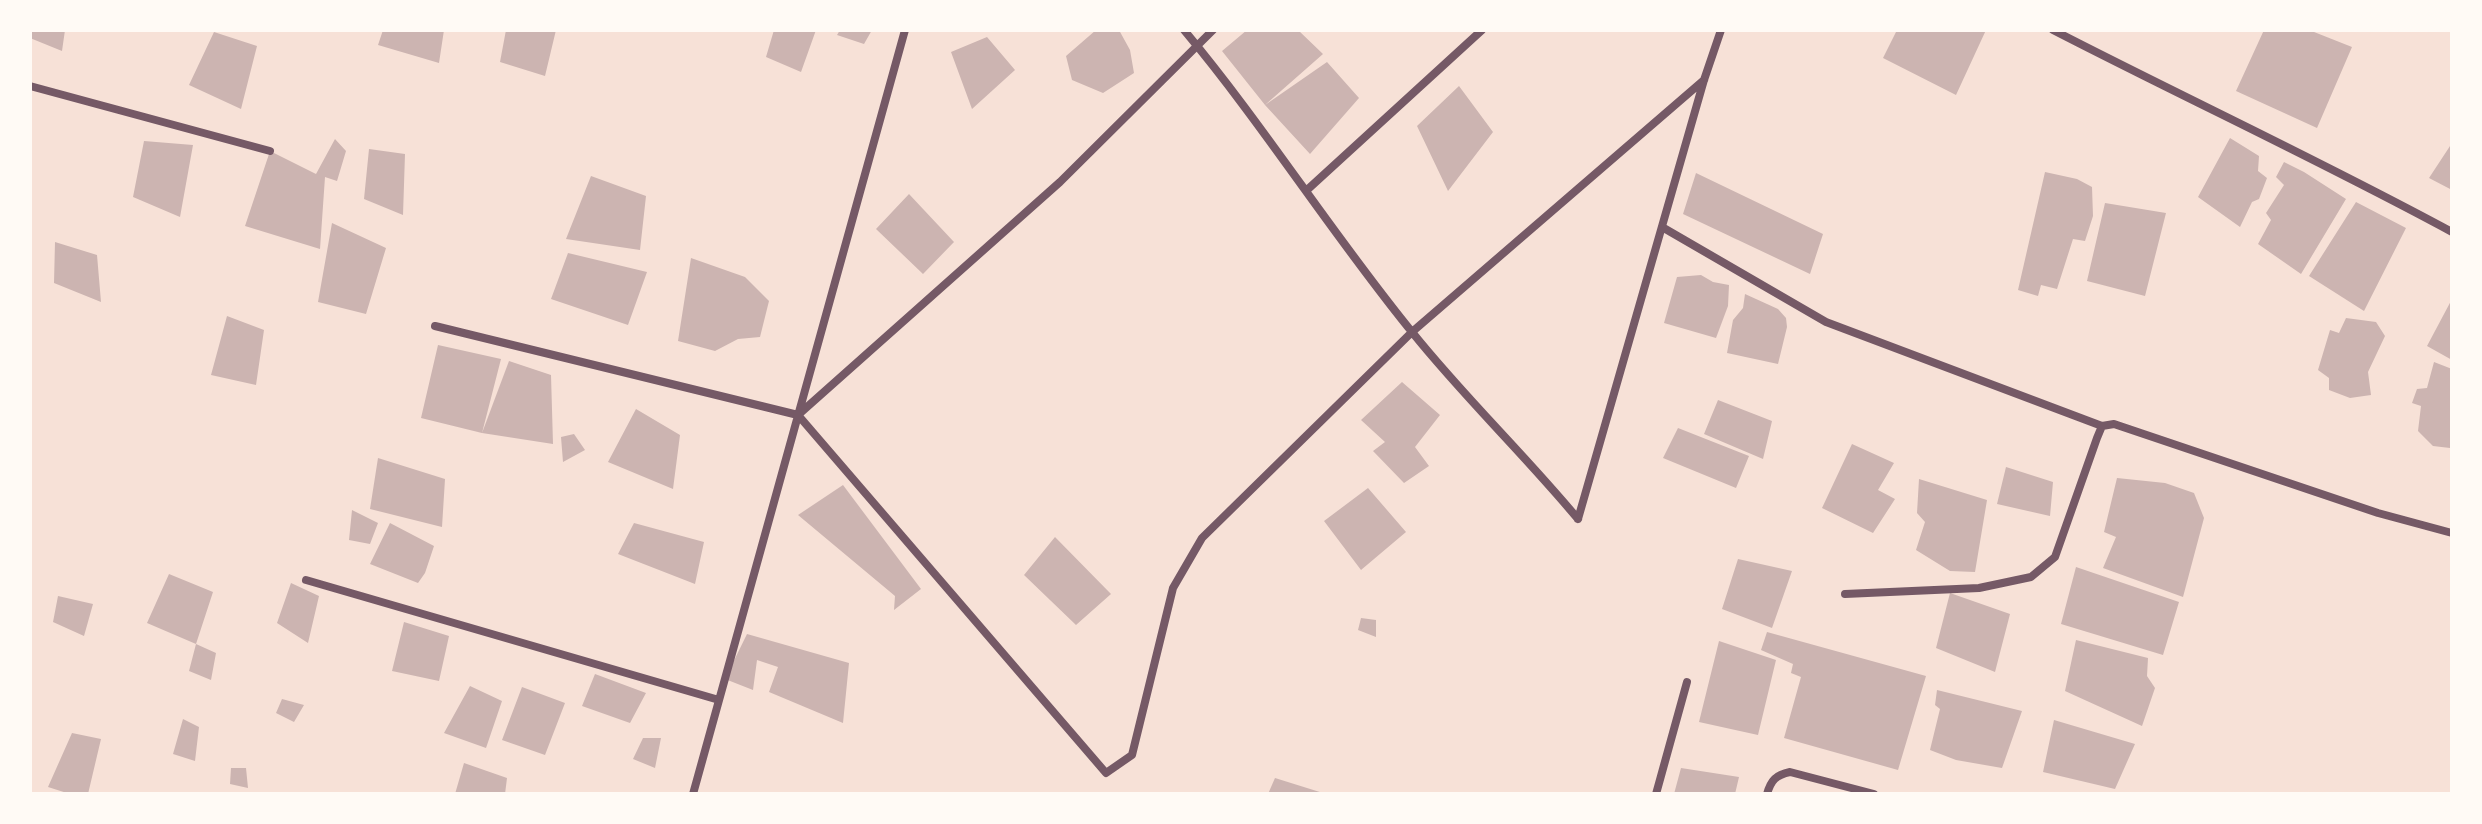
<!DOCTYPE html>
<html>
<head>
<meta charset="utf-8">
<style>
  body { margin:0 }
  #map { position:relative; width:2482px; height:824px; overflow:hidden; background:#f7e1d7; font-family:Mulish,sans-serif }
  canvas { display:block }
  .frame { position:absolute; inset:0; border:32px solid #fffaf5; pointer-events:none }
</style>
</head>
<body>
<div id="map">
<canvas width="2482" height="824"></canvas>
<div class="frame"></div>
</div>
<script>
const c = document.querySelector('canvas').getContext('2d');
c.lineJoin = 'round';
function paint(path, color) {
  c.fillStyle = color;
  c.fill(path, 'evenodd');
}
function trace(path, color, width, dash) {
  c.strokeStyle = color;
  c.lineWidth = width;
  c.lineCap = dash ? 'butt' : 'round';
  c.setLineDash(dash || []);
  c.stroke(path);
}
paint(new Path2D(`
  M30,30H65L62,51L30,38Z
  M383,30H444L439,63L378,45Z
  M506,30H556L545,76L500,62Z
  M774,30H816L801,72L766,57Z
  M840,30H872L864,44L837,35Z
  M1096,30H1119L1130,50L1134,73L1103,93L1072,80L1066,56Z
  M1247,30H1298L1323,54L1265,105L1327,62L1359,98L1310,154L1265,105L1222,51Z
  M1897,30H1986L1956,95L1883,58Z
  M2264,30H2309L2352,47L2317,128L2236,91Z
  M214,32L257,46L241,109L189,85Z
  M987,37L1015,70L972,109L951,52Z
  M1459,86L1493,132L1448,191L1417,126Z
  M2230,138L2259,156L2258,171L2267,178L2259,199L2252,202L2240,227L2198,197Z
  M335,139L346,151L337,181L325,177L320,249L245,226L270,151L316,174Z
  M144,141L193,145L180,217L133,197Z
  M2452,143V190L2429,178Z
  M369,149L405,154L403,215L364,199Z
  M2284,162L2304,172L2346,199L2301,274L2258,244L2271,220L2266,213L2284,185L2276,177Z
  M2045,172L2077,179L2092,187L2093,216L2085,241L2073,239L2057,289L2041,285L2038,296L2018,290Z
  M1696,173L1823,234L1810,274L1683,214Z
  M591,176L646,196L640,250L566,239Z
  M909,194L954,242L923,274L876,229Z
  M2356,202L2406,228L2364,311L2309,276Z
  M2105,203L2166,213L2145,296L2087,281Z
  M332,223L386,248L366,314L318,302Z
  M55,242L97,255L101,302L54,283Z
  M568,253L647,272L628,325L551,299Z
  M691,258L745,277L769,301L760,337L738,339L715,351L678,341Z
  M1701,275L1713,282L1729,285L1728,306L1716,338L1664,323L1677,277Z
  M1745,294L1778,309L1786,318L1787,327L1778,364L1727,353L1733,320L1743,308Z
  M2452,299V360L2427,346Z
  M227,316L264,330L256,385L211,375Z
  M2346,318L2376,322L2385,336L2368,372L2371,395L2350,398L2329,390V378L2318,370L2330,330L2339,333Z
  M438,345L501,359L482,433L421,418Z
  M509,361L551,375L553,444L482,433Z
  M2434,362L2452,369L2450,448L2433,446L2418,431L2421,406L2412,403L2417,389L2427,388Z
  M1402,382L1440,415L1415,447L1429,466L1404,483L1373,451L1385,442L1361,420Z
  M1718,400L1772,421L1763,459L1704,434Z
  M636,409L680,435L673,489L608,462Z
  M1678,428L1749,456L1736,488L1663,458Z
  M574,434L585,450L563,462L561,437Z
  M1852,444L1894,463L1878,490L1895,499L1873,533L1822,508Z
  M378,458L445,479L442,527L370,509Z
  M2006,467L2053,482L2050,516L1997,504Z
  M2117,478L2165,483L2194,493L2204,518L2183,597L2103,568L2116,537L2104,532Z
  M1919,479L1987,500L1975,572L1950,571L1916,550L1925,522L1917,513Z
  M843,485L921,589L894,610L895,596L798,515Z
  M1368,488L1406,532L1361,570L1324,521Z
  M352,510L378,523L370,544L349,540Z
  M390,523L434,546L425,573L418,583L370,564Z
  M634,523L704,542L695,584L618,554Z
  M1055,537L1111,594L1076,625L1024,575Z
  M1738,559L1792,571L1772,628L1722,609Z
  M2076,567L2179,602L2163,655L2061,624Z
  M169,574L213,592L196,644L216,653L211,680L189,671L196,644L147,623Z
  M291,583L319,596L308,643L277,623Z
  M1950,593L2010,614L1995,672L1936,648Z
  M58,596L93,604L84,636L53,622Z
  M1361,618L1376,620V637L1358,630Z
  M404,622L449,636L439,681L392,671Z
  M1767,632L1926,676L1898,770L1784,738L1801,677L1791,673L1793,664L1761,650Z
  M747,634L849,663L843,723L769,692L778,667L757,660L753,690L725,679Z
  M2076,640L2148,658L2147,676L2155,688L2142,726L2065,691Z
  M1719,641L1776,660L1758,735L1699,722Z
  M595,674L646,693L630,723L582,706Z
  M470,686L502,701L486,748L444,733Z
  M522,687L565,703L545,755L502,740Z
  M1937,690L2022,711L2002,768L1956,760L1930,750L1940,709L1935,705Z
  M282,699L304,705L294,722L276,713Z
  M183,719L199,727L195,761L173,754Z
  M2054,720L2135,744L2115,789L2043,772Z
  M72,733L101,739L88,794H70L48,787Z
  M643,738H661L655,768L633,759Z
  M464,763L507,778L505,794H455Z
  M231,768H246L248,788L230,784Z
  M1681,768L1739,777L1735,794H1674Z
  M1275,778L1323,793V794H1268Z`), '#ccb4b1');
trace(new Path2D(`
  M1184,30C1265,127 1332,234 1412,332C1464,397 1525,455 1578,519
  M2053,30C2185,98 2321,161 2452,232
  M30,86L270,151
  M1307,190L1482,30
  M1662,227L1826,322L2102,426
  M435,326L798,415L1106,773L1132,755L1173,588L1202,538L1412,332L1704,80
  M798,415L1060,182L1213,30
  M1578,519L1704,80L1721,30
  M306,580L719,700
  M1845,594L1979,588L2031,577L2055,557L2097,438L2102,426L2114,424L2378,513L2452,533
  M693,794L905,30
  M1656,794L1687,682
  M1767,794C1771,780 1776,775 1790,772L1874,794`), '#755966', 8);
</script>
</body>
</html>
